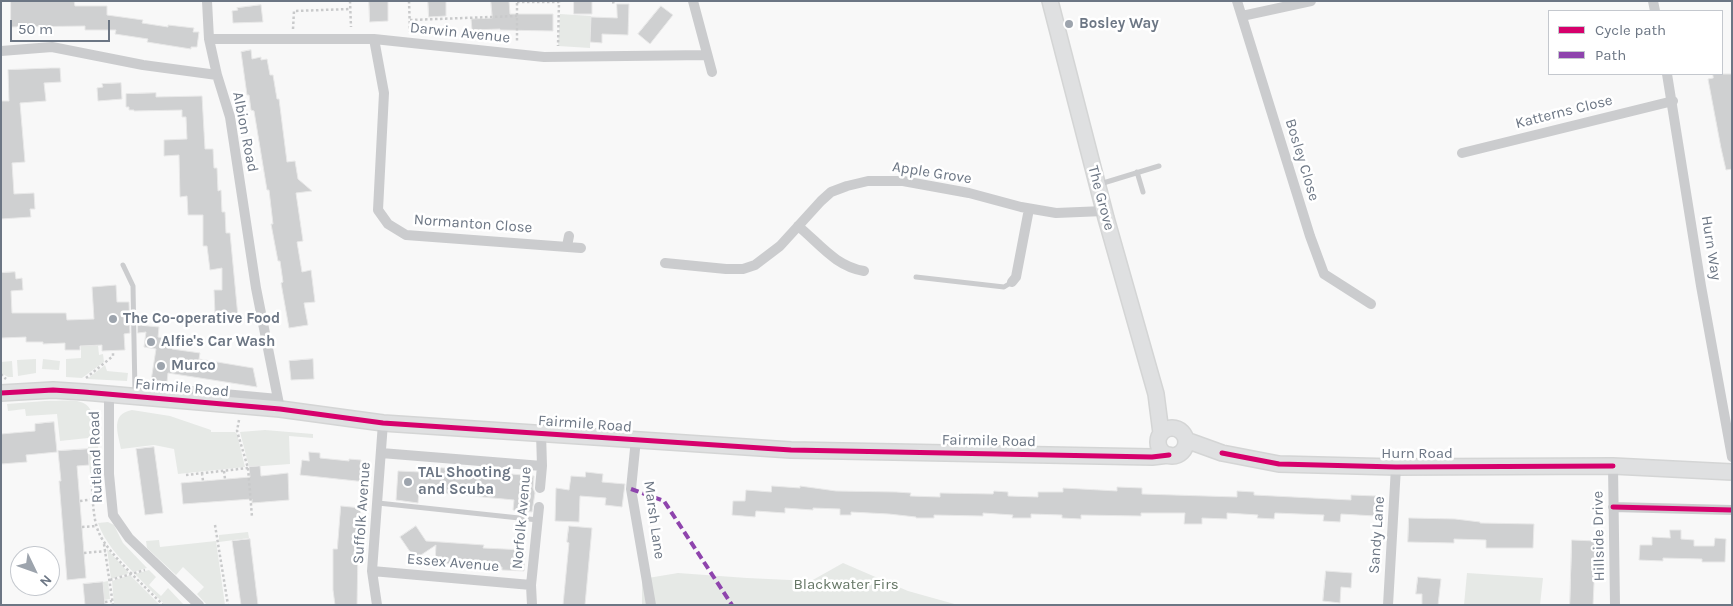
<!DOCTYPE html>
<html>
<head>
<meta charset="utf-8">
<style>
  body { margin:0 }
  #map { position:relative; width:1733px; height:606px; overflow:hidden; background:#f8f8f8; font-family:Karla,sans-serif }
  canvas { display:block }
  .frame { position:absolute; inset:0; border:2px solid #6c7684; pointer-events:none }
  .legend { position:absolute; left:1548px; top:10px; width:175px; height:65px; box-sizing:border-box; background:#fff; border:1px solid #c4c8ce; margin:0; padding:6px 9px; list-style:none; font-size:15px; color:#6c7684 }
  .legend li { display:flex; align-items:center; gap:10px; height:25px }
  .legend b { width:25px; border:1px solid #c4c8ce }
  .north { position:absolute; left:10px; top:546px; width:50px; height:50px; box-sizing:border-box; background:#fff; border:1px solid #c4c8ce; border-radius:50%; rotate:132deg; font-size:14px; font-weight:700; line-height:20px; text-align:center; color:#6c7684 }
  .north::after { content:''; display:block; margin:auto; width:18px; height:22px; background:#9da4ad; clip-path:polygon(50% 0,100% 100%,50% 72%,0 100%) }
  .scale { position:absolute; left:10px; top:20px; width:100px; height:22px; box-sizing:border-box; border:2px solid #6c7684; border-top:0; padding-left:6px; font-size:15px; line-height:18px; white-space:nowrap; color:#6c7684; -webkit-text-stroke:4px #fff; paint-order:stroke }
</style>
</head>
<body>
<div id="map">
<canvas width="1733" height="606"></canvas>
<div class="frame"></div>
<ul class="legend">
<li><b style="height:6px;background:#d6006c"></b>Cycle path</li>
<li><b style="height:6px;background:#8e44ad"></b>Path</li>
</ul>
<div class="north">N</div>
<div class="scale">50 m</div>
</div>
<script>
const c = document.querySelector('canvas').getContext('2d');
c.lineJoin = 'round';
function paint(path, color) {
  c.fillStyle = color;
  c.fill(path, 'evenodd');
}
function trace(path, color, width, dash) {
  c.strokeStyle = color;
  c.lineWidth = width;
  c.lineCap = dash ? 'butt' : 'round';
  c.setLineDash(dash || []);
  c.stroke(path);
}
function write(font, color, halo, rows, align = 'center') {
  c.font = font + ' Karla,sans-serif';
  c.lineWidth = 5;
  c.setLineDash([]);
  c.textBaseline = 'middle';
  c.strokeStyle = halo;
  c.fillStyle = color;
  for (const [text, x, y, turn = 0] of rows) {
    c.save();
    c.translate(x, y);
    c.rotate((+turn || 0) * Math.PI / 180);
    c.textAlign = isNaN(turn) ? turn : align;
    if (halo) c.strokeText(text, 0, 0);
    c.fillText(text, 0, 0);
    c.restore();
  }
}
paint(new Path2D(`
  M560,14L591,16L590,48L558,46Z
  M95,343L96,346L98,345L99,355L103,354L104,362L82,378L66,377V359L81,358V344Z
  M36,359V373L18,376L17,360Z
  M43,359L60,361L59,370L42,369Z
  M12,361L13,377H8L1,373V362Z
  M105,365L107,371L128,373L127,381L87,379Z
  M45,401C81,401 93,394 97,437L60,441L57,414L26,416L25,409L8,411L7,404Z
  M132,410L170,416L211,430V432H235L237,434L245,467L178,474L174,449L154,445L121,449C118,433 110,414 132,410Z
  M265,430L313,434V438L289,436L290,464L249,467L240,432Z
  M98,446L100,472L90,473L88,447Z
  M108,522L114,525L123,543L147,568L133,572C119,557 105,543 98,523Z
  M248,532L249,538L219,542V535Z
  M159,540L160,547L216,541L225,605H207L197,594L204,587L183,567L176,575L147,548L146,541Z
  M107,549L129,573L111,579Z
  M843,563L908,591L958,605H642V579L678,573L747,578L811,581Z
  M149,570L156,577L149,585L161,596L168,588L184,605H165L135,574Z
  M1467,573L1543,578L1540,605H1464Z
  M130,575L160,605H114L112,581Z
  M108,581L110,599L104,600L103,582Z`), '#e6e9e6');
const building = new Path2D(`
  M11,1H74L75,6H107V15L143,20L142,23L168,27V25L194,28L193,32H199L197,47H191V49L147,42L148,39L115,34L116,30H85V26L11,27Z
  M369,1H388V21L370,22Z
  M428,1H446V16L429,17Z
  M491,1H509L510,14H553V31L500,30V29L472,30L471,19L492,18Z
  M574,1H592V14H574Z
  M617,4H629L628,35L602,34V43L590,42L591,17L617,18Z
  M261,5L263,22L233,23L232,11L238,10L237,8Z
  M661,6L673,15L650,44L638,34Z
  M251,50L252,59L261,57V60L267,59L270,75H273L277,99H279L287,162L295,161L298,179L312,191L296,193L303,241L297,242L302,272L311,270L315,302L304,303L308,325L289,328L281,283L283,282L280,261H278L271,224H273L269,190H267L254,111L251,110L249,95H247L241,52Z
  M51,68H60L61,82L44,83L46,101L20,103L25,162L12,163L14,194L34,193L35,209H30L31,217L1,219V101H9L8,70Z
  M1713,74H1732V169L1726,170L1721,148L1708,79L1713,78Z
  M121,83L122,99L98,101L97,88L103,87L102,84Z
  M156,93V97L202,96L205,149H213L214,168H217L218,191L221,190L222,212H225L226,233H230L238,317L221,318L215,314L214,290H222V268L210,270L207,246H203V215H188L187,196L180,197L179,155L164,156V140L187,139L186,117H182V110L134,111V110H129V107H126V94Z
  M15,272L16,279L22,278L23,290L11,291L12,313H66L67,320L94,319L92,287L116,285L117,302H129L130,333L124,334L125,350L102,351V345L80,346V350H65V343L43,344V342H26V337L1,338V273Z
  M138,325L159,327L158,337L173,340L172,349L200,353L199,359L253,368L257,387L168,373L167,382L151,381L156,349L144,347L146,332L138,333Z
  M313,359L314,379L291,380L289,361Z
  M54,422L57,452L26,455L27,462L1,464V434L35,431V424Z
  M154,447L163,513L145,515L136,449Z
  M88,449L89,465L77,466L86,578L67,580L59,481H61L58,451Z
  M309,452L320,453V458L349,461V459L361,460L360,468H367L366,482L300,475L302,460L309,461Z
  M260,466L261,476L288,473L289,500L252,503V499L183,504L181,483L250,477L249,467Z
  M421,466L534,476L533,488L535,493L532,512L513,510L514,500L419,491L418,503L396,500L398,471L420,472Z
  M586,472L603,474L602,482L625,484L622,507L605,505L606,498L580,496L579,522L555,521L556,488L569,490L571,476L585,477Z
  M772,486L800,488V486L836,491L896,492L911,493L910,496L940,497V493L993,494L994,491L1008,492V496L1038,497V492H1063V488L1117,491V487L1142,488V494L1237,497V491L1254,492V495L1351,500V495L1376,496L1375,516L1341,514L1340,522L1323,521L1324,515L1275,513L1274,519L1257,518L1258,515L1227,513V519L1202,518V524H1184L1185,513H1141V516L1081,515V519L1062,518V515L1031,514V518H1012L1013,515L983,513V516L934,515V518H916V517L889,514L851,512V515H840V509L813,508V510L785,508V513L756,511L755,517L732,515L733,501H745L746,490L771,492Z
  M341,506L361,508L356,549H358L357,605H335L333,590V549H337Z
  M1409,518L1455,519L1480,522V523L1534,524L1533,548H1486V540L1454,539V543L1408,542Z
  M416,526L426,541L484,545L483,548L525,550L524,571L502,570V567L435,563L436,545L415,559L400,537Z
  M569,526L592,528L585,605H563L569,543L567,542Z
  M1670,530H1681V539L1694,540V546H1714L1715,538L1726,539L1725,562H1702V559L1663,558V561L1639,560L1640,545H1652V537L1670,538Z
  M250,539L258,605H241L232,541Z
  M1572,540L1596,541L1593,605H1570Z
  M1326,571L1352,573L1351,588L1341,587L1340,603L1323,601Z
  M1418,577L1441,579L1438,605H1422V594H1416Z
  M103,582L105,605H85L83,584Z`);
paint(building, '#cfd0d1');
trace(building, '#e8e8e8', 1);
const secondary = new Path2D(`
  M1050,1L1106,218L1156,394L1161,433
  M1,393L53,390L84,392L280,409L383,423L791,450L1152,457L1169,455
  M1158 442a14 14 0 1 1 28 0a14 14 0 1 1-28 0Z
  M1186,440L1222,453L1279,464L1396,467L1613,466L1732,472`);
trace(secondary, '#d4d5d5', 18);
trace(new Path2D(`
  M350,1L351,27
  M409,1L410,32
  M613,1L614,6
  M517,2H559L558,46
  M517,3V42
  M410,20L517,16
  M293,29L294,11L350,9
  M1,374L6,379
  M86,378L113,356V351
  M239,420L237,431L248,468L252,517
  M224,471L225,479
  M202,473L203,481
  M98,475L91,476C93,492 92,518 99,533C108,554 146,587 163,605
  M186,475L248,468
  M80,501L94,499
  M215,525L228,605
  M82,527L97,526
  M104,544L113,605
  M84,553L106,551
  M110,580L145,570
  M105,602L112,601`), '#c9cacb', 2.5, [2.5, 2.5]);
trace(new Path2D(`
  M1137,172L1143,192
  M1100,184L1159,166
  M123,265L133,286L135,394
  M916,277L1004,287L1012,282
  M378,503L538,520`), '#cbccce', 5);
trace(new Path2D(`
  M207,1L209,39L217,75
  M693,1L712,72
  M1237,1L1310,236L1324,274L1371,304
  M1653,1L1655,11
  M1242,16L1311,1
  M209,39H374L544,57L707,55
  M374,39L384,93L378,210L388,224L406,235L581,248
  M1,51L52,47L143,65L217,75L230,117L256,288L280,409
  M1667,74L1701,286L1732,457
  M1462,153L1673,101
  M798,226C820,244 835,266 864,271
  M567,246L569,236
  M665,263L726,269H743L755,265L780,246L821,201L831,192L847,186L868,181H903L969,193L1021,207L1056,213L1104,211
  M1012,282L1016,277L1029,209
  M109,394V474L113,515L129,538L199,605
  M147,397L159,388L278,399
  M636,439L631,489L651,605
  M381,453L542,466
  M1613,466L1615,605
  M540,488L542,466L541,433
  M1613,507L1732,510
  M372,571L531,585
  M377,605L372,571L383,423
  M532,605L531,585L539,507
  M1388,605L1396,467`), '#cbccce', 10);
trace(secondary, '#dfe0e1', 15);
trace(new Path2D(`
  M631,489L664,501L732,605`), '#8e44ad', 4, [8, 4]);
trace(new Path2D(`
  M1,393L53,390L84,392L280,409L383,423L791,450L1152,457L1169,455
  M1222,453L1279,464L1396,467L1613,466
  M1613,507L1732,510`), '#d6006c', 5);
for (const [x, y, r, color] of [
  [1069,24,5,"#9da4ad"],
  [113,319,5,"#9da4ad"],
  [151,342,5,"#9da4ad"],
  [161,366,5,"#9da4ad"],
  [408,482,5,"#9da4ad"]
]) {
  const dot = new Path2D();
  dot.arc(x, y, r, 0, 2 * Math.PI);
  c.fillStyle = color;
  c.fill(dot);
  trace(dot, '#fff', 2);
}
write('bold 15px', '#6c7684', '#fff', [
  ["Bosley Way",1079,24],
  ["The Co-operative Food",123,319],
  ["Alfie's Car Wash",161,342],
  ["Murco",171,366],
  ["TAL Shooting",418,473],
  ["and Scuba",418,490]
], 'left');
write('15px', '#6c7684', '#fff', [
  ["Darwin Avenue",460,33,6],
  ["Katterns Close",1564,112,-14],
  ["Albion Road",245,132,79],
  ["Bosley Close",1302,160,73],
  ["Apple Grove",932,173,9],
  ["The Grove",1101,198,75],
  ["Normanton Close",473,224,4],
  ["Hurn Way",1711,248,81],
  ["Fairmile Road",182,388,5],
  ["Fairmile Road",585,424,4],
  ["Fairmile Road",989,441,1],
  ["Hurn Road",1417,454],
  ["Rutland Road",96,457,-92],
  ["Suffolk Avenue",362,513,-86],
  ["Norfolk Avenue",522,518,-85],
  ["Marsh Lane",654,520,82],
  ["Sandy Lane",1377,535,-86],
  ["Hillside Drive",1599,536,-91],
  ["Essex Avenue",453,563,5]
]);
write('15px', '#676', '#fff', [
  ["Blackwater Firs",846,585]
]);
</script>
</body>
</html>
